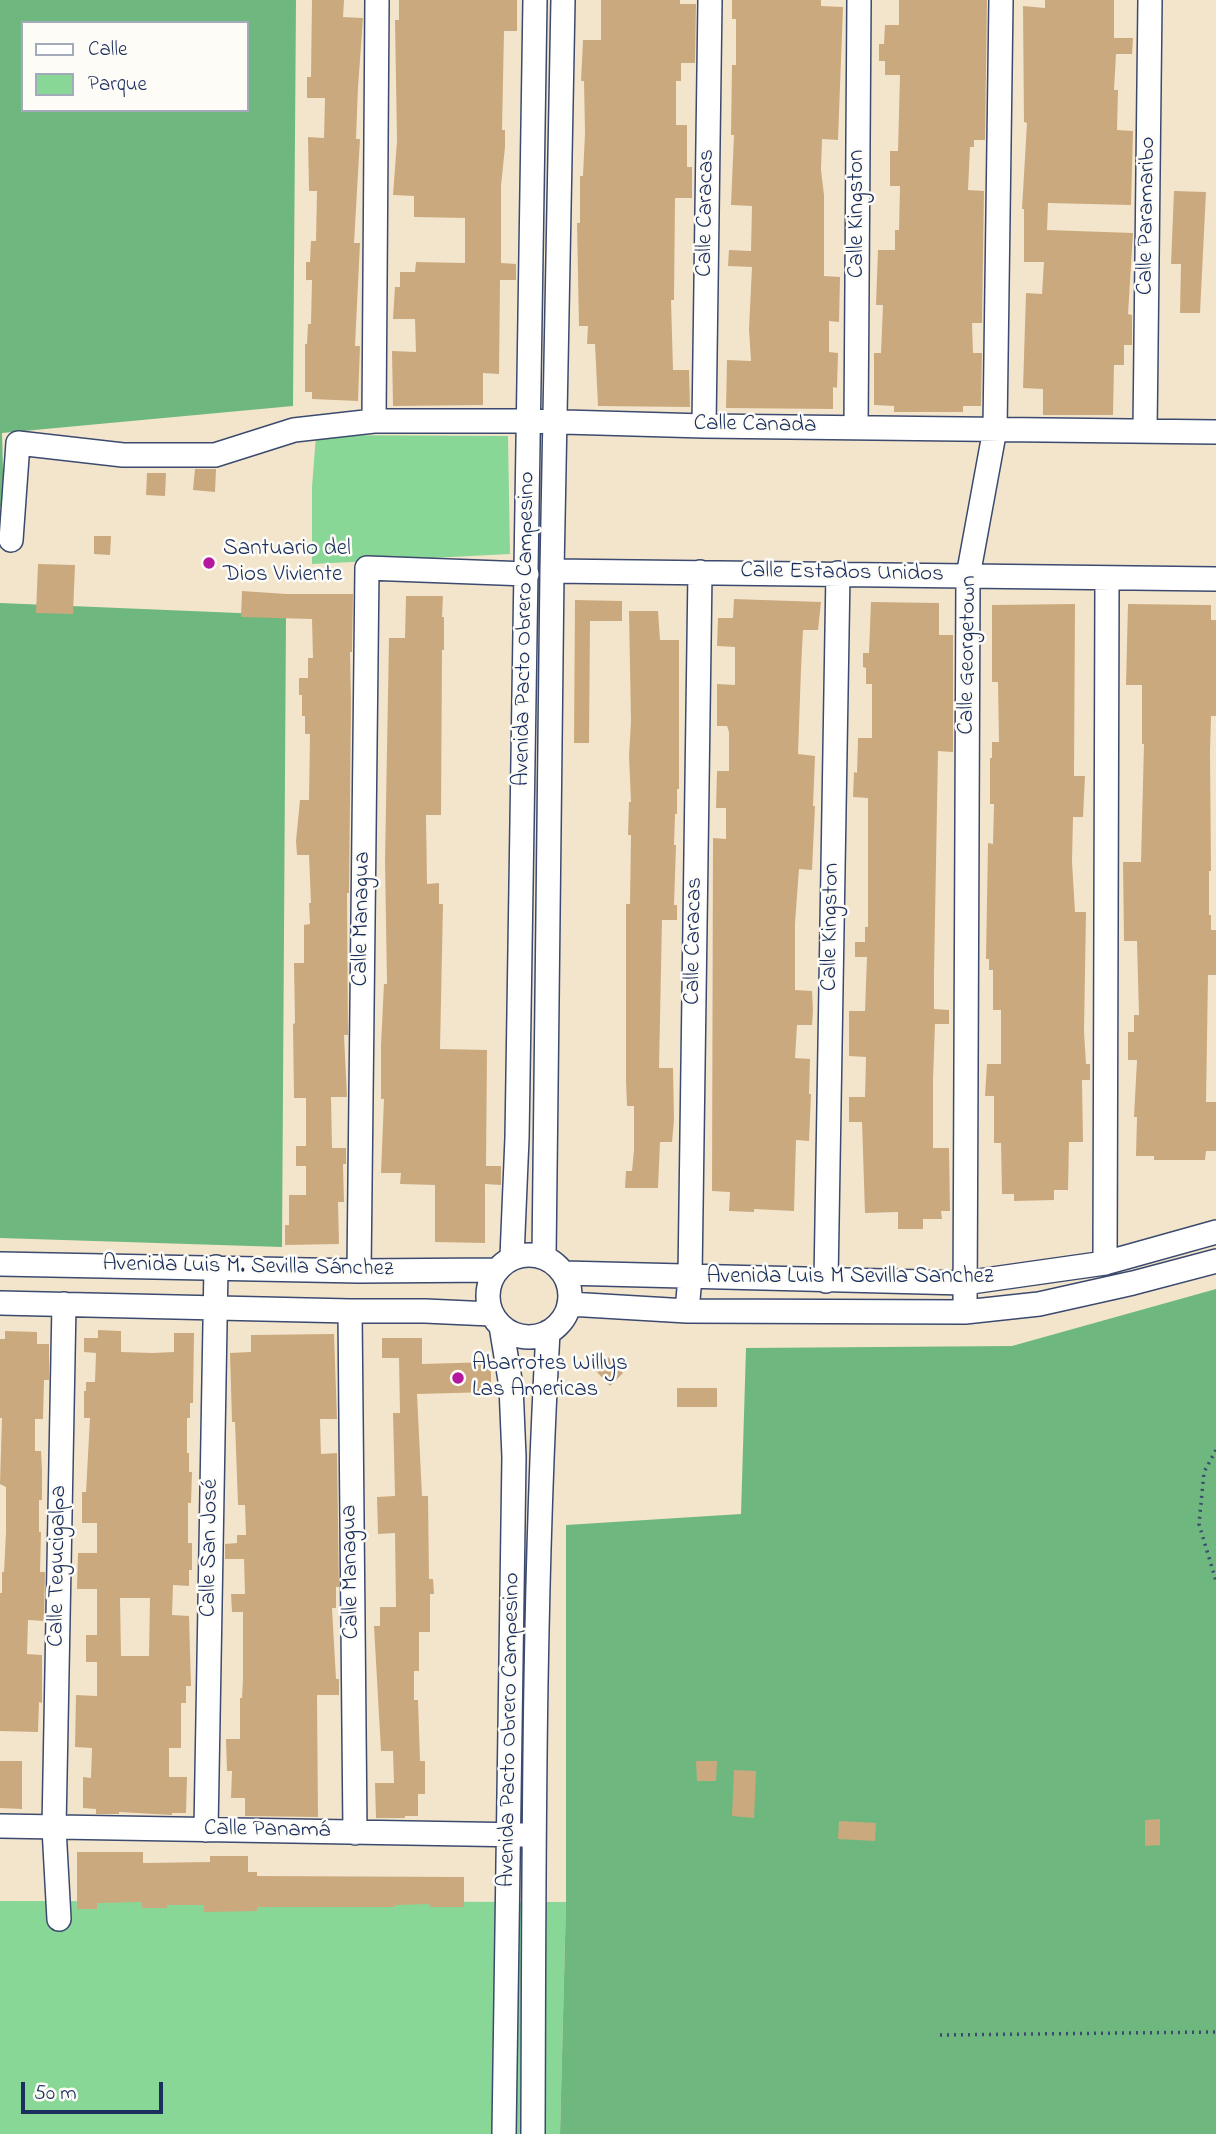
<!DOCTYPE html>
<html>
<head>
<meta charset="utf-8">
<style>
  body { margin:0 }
  #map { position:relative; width:1216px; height:2134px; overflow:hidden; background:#f3e5cc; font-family:"Indie Flower",sans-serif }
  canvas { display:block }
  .legend { position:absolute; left:21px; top:21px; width:228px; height:91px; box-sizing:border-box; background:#fdfcf7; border:2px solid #a3aaba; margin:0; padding:9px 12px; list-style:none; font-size:21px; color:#1b2f5e }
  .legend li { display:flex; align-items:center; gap:14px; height:35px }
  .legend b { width:35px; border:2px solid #a3aaba }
  .scale { position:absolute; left:21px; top:2082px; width:142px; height:32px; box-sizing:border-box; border:4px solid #1b2f5e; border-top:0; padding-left:9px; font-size:21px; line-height:24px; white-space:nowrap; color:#1b2f5e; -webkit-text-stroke:5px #fdfcf7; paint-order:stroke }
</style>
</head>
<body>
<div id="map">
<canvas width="1216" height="2134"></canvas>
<ul class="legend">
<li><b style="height:9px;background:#fff"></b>Calle</li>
<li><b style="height:19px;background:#88d796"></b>Parque</li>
</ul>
<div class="scale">50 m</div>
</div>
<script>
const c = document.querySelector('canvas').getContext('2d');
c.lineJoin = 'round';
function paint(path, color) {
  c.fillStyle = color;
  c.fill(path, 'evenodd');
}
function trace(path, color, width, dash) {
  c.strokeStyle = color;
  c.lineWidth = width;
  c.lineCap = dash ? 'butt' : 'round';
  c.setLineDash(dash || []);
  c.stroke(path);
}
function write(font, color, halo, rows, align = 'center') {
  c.font = font + ' "Indie Flower",sans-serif';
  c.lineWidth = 5;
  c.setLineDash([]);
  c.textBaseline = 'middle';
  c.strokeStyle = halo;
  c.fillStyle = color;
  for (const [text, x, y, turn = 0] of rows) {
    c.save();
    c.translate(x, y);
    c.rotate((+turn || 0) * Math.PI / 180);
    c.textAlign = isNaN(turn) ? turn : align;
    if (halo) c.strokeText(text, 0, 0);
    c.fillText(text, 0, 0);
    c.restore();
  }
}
paint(new Path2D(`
  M316,435L508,436L510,554L312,564V487Z
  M0,1901L566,1902L560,2134H0Z`), '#88d796');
paint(new Path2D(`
  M0,0H296L293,406L2,433L4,507H0ZM23,23H247V110H23Z
  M0,603L286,615L282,1247L0,1238Z
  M1216,1289V2134H560L566,1902V1525L741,1514L746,1348L1012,1346Z`), '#6eb87f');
paint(new Path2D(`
  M312,0H344L343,17L363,18L358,87L356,139H360L354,243H360L355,346H360L358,401L312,399V392H305V344H307L308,324H311L312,280H306V262H310L311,241H316L317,191H309L308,137L324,138L325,98H307V77H311Z
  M399,0H517V31H504L502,130H505V147L501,186V263L516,264V280H500L499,374L483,373V405L393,406L392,351L416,352L415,319H393L395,287H400V272H415L416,262L465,263V218L414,217V196L393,195L397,141L395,20H399Z
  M601,0H680V4H696L695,63H681V81H676V125H687V167H692V198H675L674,300H671L673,370H689L690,407L598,406L595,344H587L588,326H579L577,223H580V176H583L585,133L584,81H581L583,40H601Z
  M732,0H821V6L843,7L838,140L822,139L821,170L824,195V276L840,277L839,322L829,321V352L838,353L837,388L833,387V409L726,408L727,360L751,361L749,329L752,267L728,266L729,250L751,251L752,206L731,205L734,135H731L732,65H736V19H732Z
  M899,0H987L985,140H974V147H970L968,190L984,191L982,323H972L973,353H982L981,406H963V412H894V406L874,405V353H881L883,305H876L878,250H895V230H899L900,186H890V151H898L900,75H885V61H879V44H884L885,25H899Z
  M1045,0H1114V38H1133L1132,54H1116L1114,90H1118L1117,130L1133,131L1131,205L1048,203L1047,230L1133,233L1128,314L1132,315V345H1124V365H1114L1113,415H1043V389L1023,388L1026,293L1042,294L1044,262H1024V209H1022L1027,123L1024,122L1023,6L1045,8Z
  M1174,191L1206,192L1200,313H1180L1181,264H1171Z
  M195,469H216L215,492L193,490Z
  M147,473H166L165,496L146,495Z
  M94,536H111L110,555L94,554Z
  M38,564L75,565L73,614L36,613Z
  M242,591L286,594H353L352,652H350L351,703L349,893H347L348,1035H344L347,1097H331L332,1148H346V1164H343L344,1202H338L339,1244L285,1245V1225H289V1195H306V1166H296V1146H306V1098H294L293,1024L295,1023L294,963H304V925L310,924L309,903H311L309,855H297L296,841L300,800H309L310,734H305V716H302V695H299V678H308V658H313L312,619L241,617Z
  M406,596H443L442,617H444V650H442L441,815H426L427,884L439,883V904H443L440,1049L487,1050L486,1166H501V1185L485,1184V1243L435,1242V1185L400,1184L401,1173H381L384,1099H381V1045L384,984H387L385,861L389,638H405Z
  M734,599L821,602L818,630H803L801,669L798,754L815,756L813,806H815L812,870L799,869L795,923V990L812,991L813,1010L812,1025H797L795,1058L810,1059L809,1094H811L809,1141L796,1140L794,1211L754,1209V1212L729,1211L730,1192L712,1191L713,838L726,839V808H716L717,771H729V732L727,726H717V684L735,685V647L717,646L718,618H733Z
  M575,600L622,601V621H590L589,743H574Z
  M871,602L939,603V635H953V752L938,751L934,974V1009L949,1010V1024H935L933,1080V1148H949L950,1211H941L942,1219H923V1229H898V1212L865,1213L862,1122H849V1097H865L866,1057L849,1056V1011H865L867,957H855V942H865V927H868V798L853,797L854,772L857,773L858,738H872V684H866V668L863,667V653H869Z
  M1075,604L1074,776H1085L1083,817H1073L1072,862L1075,912H1086L1084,1031L1086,1064H1090V1080H1082L1083,1142H1069L1068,1190H1054V1200L1014,1201V1194H1002L1001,1143H994V1096H985L987,1064H1001V1010H993V970H989V959H986L988,843L993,844L994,804H990V758H992V742H999L998,682H992V605Z
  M1128,604L1211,605V620H1216V716H1211L1210,751L1211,871H1209V915H1211V930H1216V975H1208L1206,1102H1216V1151H1206L1205,1160H1154V1156H1136L1137,1117H1134L1137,1060H1128V1032H1134V1015H1139L1137,941H1124L1123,862H1141L1144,744H1142V685H1126Z
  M629,611H658L660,640H679V789H677V814H675L674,845H676L674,905H677V920H662L659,1068H673L674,1120L672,1142H660L658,1188H625L626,1171H632L634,1150V1106H627L626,1080V904H630L631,835H628L629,802H631L629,756L631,721Z
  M98,1330L121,1331V1352L153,1353L174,1352V1333H194L193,1403H190V1418H187V1453H189V1472H192L191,1503H188V1543H192V1570H189V1586L173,1585L172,1615L189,1616L191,1686H186V1703H181V1748H169V1777H187L186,1813H172V1815L119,1812V1814H96V1809L83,1808V1777L91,1778L92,1748L75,1747L76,1695L97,1696V1662H86V1635H97V1589H77L78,1553H97V1523H82V1492H86L90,1418H84V1391H86V1382H95L96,1353L84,1352V1338H98ZM120,1598H150L149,1656H121Z
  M5,1331L37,1332V1344H49V1380H44L43,1419H35V1451H41L42,1470V1500H39V1532H41L40,1572H45L44,1621L28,1620L27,1654L42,1655V1703L39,1702L38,1732L0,1731V1593H2V1572H4L6,1532V1487L0,1484L2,1418H0V1339H5Z
  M334,1334L337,1419H320L321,1454L337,1453L339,1587H336V1608H332L336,1679H339V1695H317L318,1817L245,1816V1798H231L232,1771H227L226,1739H240V1698H242L243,1678V1612H232L231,1594H245L244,1559H225V1544L237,1543V1535H246L245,1505H238L235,1422H232L230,1353L251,1352V1335Z
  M382,1338H422V1364L491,1362V1392L417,1394L422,1496H428L429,1579H433L434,1594H430V1632H419V1671H414V1700H418L420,1761H425V1794H418V1816H405V1818H376L375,1783H394L393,1751H381L374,1626H380V1607H396L395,1533L378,1534L377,1497L395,1496L393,1413H400L399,1358H382Z
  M608,1357L623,1373L610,1386L594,1369Z
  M677,1388H717V1407H677Z
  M0,1761H22V1809L0,1808Z
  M696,1761H717L716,1781H697Z
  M734,1770L756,1771L754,1818L732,1816Z
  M1160,1819V1845L1145,1846V1820Z
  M839,1821L876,1823L875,1841L838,1839Z
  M77,1852H143V1863L210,1862V1856H248V1872H257V1876L464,1877V1907H430V1904L395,1905V1907H257V1911L204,1912V1905H167V1908H142L141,1902L97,1903V1909H77Z`), '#cba97e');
const minor = new Path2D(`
  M374,421L377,0
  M704,426L710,0
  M856,427L859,0
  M1145,431L1150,0
  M11,540L18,443L123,455H215L294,430L374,421H529L704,426L1216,432
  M552,571L1216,579
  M488 1296a41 41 0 1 1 82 0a41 41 0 1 1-82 0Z
  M512,1257L517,1138L535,0
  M544,1257L552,571L563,0
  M1105,1263L1107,579
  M0,1264L359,1271L496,1270
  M359,1271L367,568L527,574
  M563,1273L964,1283L1105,1263L1216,1232
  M826,1281L838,573
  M0,1303L350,1311H425L491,1314
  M569,1304L687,1311L965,1312L1039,1304L1133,1283L1216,1261
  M350,1311L355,1833
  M687,1311L690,1277L700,572
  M965,1312L968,576L995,429L1001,0
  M501,1326L511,1386L514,1457L504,2134
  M0,1826L525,1835
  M206,1830L216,1267
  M59,1919L54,1828L64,1304
  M533,2134C534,1867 533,1599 548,1332`);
trace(minor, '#3b4a6e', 26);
trace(new Path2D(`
  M1216,1450L1204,1472L1199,1524L1216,1581
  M940,2035L1216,2032`), '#3b4a6e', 3.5, [2, 5]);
trace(minor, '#fff', 23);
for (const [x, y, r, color] of [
  [209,563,7,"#b5179e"],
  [458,1378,7,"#b5179e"]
]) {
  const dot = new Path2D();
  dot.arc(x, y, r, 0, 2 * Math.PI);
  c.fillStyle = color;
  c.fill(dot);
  trace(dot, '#fdfcf7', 2.5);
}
write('23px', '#1b2f5e', '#fdfcf7', [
  ["Calle Caracas",707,213,-89],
  ["Calle Kingston",858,214,-90],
  ["Calle Paramaribo",1148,216,-89],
  ["Calle Canada",755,426,1],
  ["Calle Estados Unidos",842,574,1],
  ["Avenida Pacto Obrero Campesino",526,629,-89],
  ["Calle Georgetown",969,655,-89],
  ["Calle Managua",363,919,-89],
  ["Calle Kingston",832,927,-89],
  ["Calle Caracas",695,941,-89],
  ["Avenida Luis M. Sevilla Sánchez",248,1268,1],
  ["Avenida Luis M Sevilla Sanchez",850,1278],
  ["Calle San José",211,1548,-89],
  ["Calle Tegucigalpa",59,1566,-89],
  ["Calle Managua",352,1572,-91],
  ["Avenida Pacto Obrero Campesino",511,1730,-89],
  ["Calle Panamá",267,1831,1]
]);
write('23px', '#1b2f5e', '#fdfcf7', [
  ["Santuario del",223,550],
  ["Dios Viviente",223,576],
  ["Abarrotes Willys",472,1365],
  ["Las Americas",472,1391]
], 'left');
</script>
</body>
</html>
